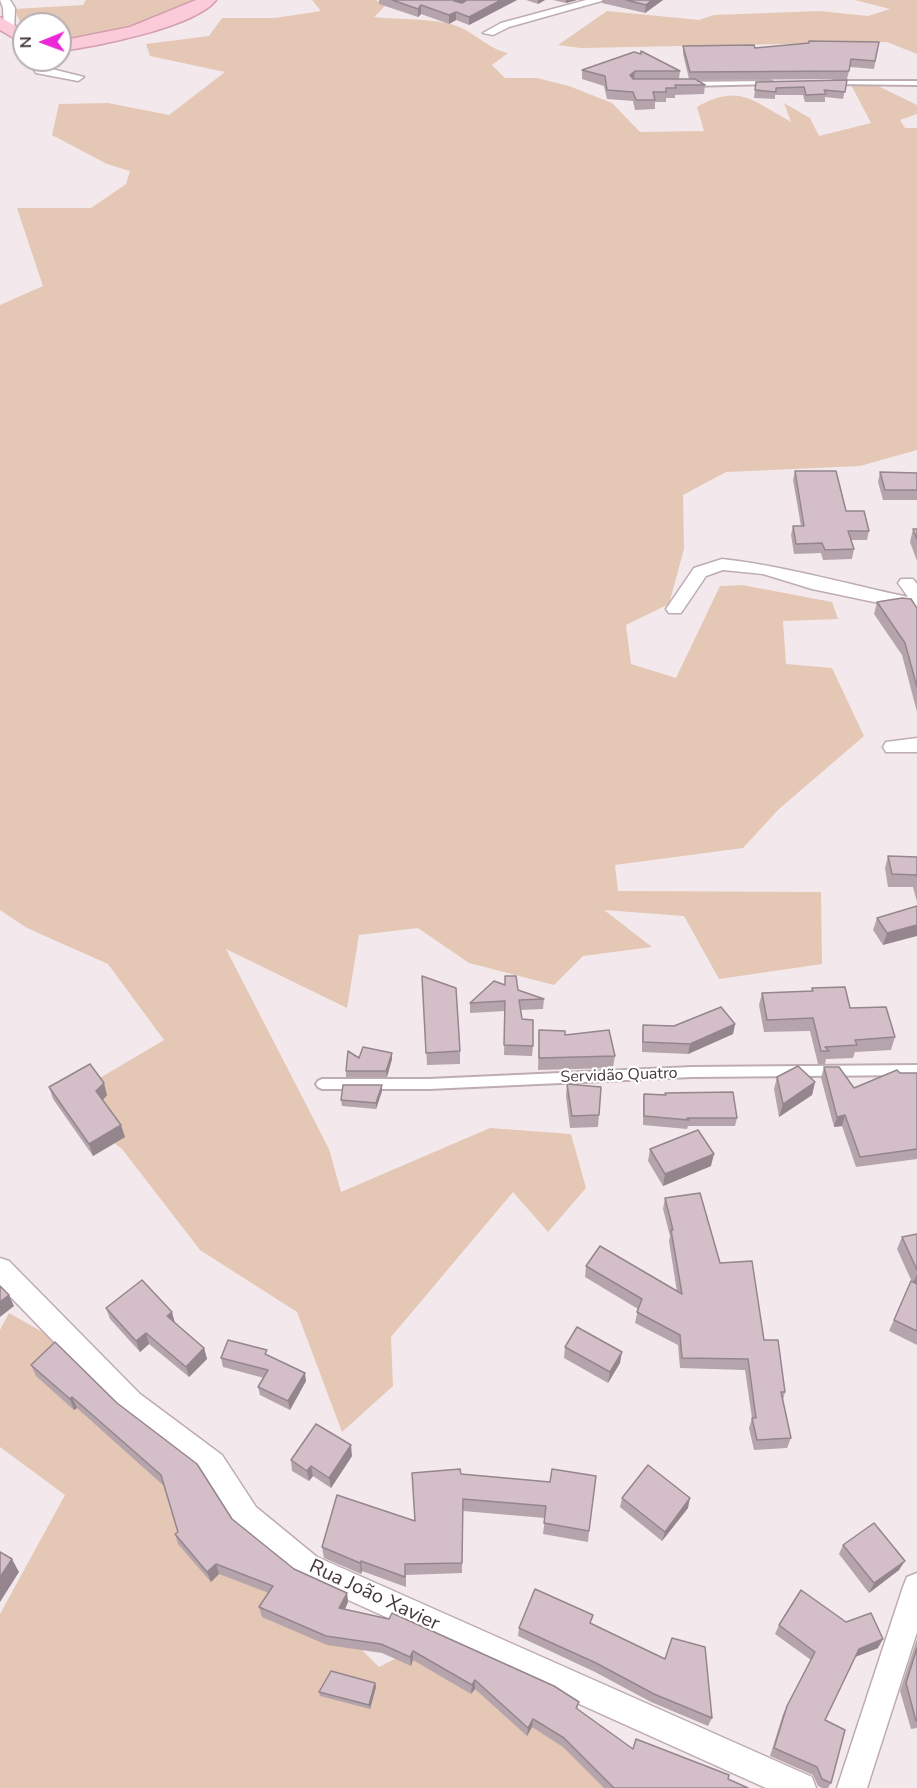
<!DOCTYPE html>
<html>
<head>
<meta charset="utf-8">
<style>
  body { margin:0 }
  #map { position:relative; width:917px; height:1788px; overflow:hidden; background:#f3e9ec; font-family:"Nunito Sans",sans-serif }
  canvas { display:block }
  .north { position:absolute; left:12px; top:12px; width:60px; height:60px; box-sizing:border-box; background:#fff; border:2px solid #b5afb2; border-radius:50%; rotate:269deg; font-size:16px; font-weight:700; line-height:24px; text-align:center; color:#46383e }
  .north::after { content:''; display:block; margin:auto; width:21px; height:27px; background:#eb28d7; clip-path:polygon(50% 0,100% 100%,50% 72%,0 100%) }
</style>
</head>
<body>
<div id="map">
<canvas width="917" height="1788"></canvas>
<div class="north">N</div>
</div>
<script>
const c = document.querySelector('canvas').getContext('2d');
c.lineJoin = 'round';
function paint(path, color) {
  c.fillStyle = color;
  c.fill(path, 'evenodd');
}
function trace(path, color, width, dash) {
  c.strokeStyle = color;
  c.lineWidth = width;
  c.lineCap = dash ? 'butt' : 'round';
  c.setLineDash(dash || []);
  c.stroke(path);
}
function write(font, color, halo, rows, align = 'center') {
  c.font = font + ' "Nunito Sans",sans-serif';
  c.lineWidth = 4.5;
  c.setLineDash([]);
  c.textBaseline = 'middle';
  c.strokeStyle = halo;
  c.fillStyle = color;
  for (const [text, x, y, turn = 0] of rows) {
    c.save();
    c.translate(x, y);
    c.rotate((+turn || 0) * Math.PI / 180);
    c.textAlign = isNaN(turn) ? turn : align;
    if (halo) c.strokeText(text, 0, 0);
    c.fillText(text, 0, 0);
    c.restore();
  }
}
paint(new Path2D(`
  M86,0H199C165,13 94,48 60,37V24L22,26L14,9L83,5Z
  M312,0H376L385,6L374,17C398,20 432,18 454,25C475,32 488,49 508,53L492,65L505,78H537L569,86L612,103L640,132L704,131L697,107C739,83 753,101 791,122L784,103L810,118L819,136L871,123L850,83H872L917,105V114L900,120L905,128H917V450L860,466L726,472L683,495L684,549L669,604L626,625L631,664L676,678L720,586L742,585L832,602L838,619L783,621L786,664L832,668L864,736L779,809L743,848L615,865L618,891L821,892L822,964L719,979L684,916L604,910L652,947L583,956L554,985L469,963L418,928L359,935L347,1008L226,949L329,1149L341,1192L490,1128L571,1134L586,1188L548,1232L513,1192L391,1337L393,1386L342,1432L297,1312L200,1250L122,1149L61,1101L164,1040L108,964L27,928L0,910V305L43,286L17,208H91L126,184L130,171L107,164L52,135L59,104L108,103L169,115L225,72L150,56L146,44L209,36L222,18H275L321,11Z
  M855,0H917V54L887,42L581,48L558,45L607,11L699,20L714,15L820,11L868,16L890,9Z
  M9,1313L69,1347L300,1588L379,1667L424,1644L711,1788H0V1614L65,1495L0,1447V1330Z`), '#e4c7b4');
const lane = new Path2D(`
  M770,81L772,82V84L689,86L686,84L689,82Z
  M833,81H917V85L831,84V82Z
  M917,1065V1075L692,1077L429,1089H322L318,1087L316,1084L318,1081L322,1079H429L692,1067Z`);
const street = new Path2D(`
  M0,0H10L15,8L14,32L4,30L3,8Z
  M586,0H605L509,27L493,35L483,33L501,23Z
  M41,60H53L48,68L84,77L78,81L36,73L34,70Z
  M722,559C785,566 846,584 908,597L898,583L901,579H913L917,584V611L812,589L763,574L723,570L706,576L681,613H669L666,609L694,568Z
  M917,738V752H886L883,747L886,742Z
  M0,1258L9,1261L140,1394L222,1455L256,1507L317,1557L812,1777L816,1788H766L297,1577L236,1527L202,1473L122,1412L0,1286Z
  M917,1573V1632L867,1788H837L903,1587L907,1577Z`);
const secondary = new Path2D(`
  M196,0H216C196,27 94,47 60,51V41L130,27Z
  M0,17L24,31V44L0,30Z`);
trace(lane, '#beacb3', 4);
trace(street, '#beacb3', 3);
trace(secondary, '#d39eae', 3);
paint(lane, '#fff');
paint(street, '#fff');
paint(secondary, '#fbcbd9');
paint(new Path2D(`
  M379,0H517L469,25L456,20L449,24L421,14L418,17L379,4Z
  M526,0H545L538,4Z
  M553,0H577L566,3Z
  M602,0H663L645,13L602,3Z
  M879,42L874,69L850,67L847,79L697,80L705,85L704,94L675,95V98H666V102H655V109L635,110L633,101L607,99L604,86L582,79V70L641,54L680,71L679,79H689L683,54V46L755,48Z
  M847,80L843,99L825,97V102H805L803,95H775V99L754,98L756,82Z
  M795,471L869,531L867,540H851L854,549L852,559L823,560L821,553L794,554L791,535L793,526H801L793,480Z
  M880,472L917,473V500H883L878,482Z
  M913,529H917V561L910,542Z
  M877,602L917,608V712L902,655L874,614Z
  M888,856L917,857V902L913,887H888L885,868Z
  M917,906L883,945L873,930L877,918Z
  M423,988L460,1051V1064L427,1065Z
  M812,988L850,1008L895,1037L891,1050L855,1052L853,1058L826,1059L825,1064H818L810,1031L764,1032L759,1005L762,993L811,991Z
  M518,990L544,999L543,1009L521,1010L522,1019L533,1046L532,1056L504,1055L505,1011L470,1013V1003Z
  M735,1024L733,1034L688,1054L642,1052V1035L643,1025L674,1026Z
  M539,1030L565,1035L615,1056L613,1068L538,1070Z
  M392,1053V1059L387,1077H346V1071L359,1058Z
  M824,1067L854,1088L900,1073H917V1159L856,1167L842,1126L834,1127L821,1078Z
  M777,1077L815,1082L812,1095L779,1117L774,1089Z
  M567,1084L601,1087L598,1127L570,1128L566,1096Z
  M382,1085V1091L376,1109L342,1106L341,1100Z
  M49,1087L107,1095L103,1100L125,1137L93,1156L53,1099Z
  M665,1093L737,1118L735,1126H688L687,1129L643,1125V1102L644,1094L665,1095Z
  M650,1149L711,1166L663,1186L648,1161Z
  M665,1198L720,1263L764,1340L785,1392L783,1400L791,1438L787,1448L754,1450L749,1428L752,1418L745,1370L680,1368L678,1345L635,1323L638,1309L585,1277L586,1266L677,1292L669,1241L670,1236L663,1209Z
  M917,1234V1283H915L917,1284V1345L889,1331L911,1281L912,1282L897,1249L902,1237Z
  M106,1308L175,1323L204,1348L207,1359L189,1377L149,1344L140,1352L110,1319Z
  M565,1347L620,1363L608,1383L564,1358Z
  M268,1355L306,1381L290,1410L260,1395L258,1387L264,1378L223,1367L221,1358Z
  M31,1365L232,1519L294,1569L347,1593L348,1602L345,1609L579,1702L577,1709L633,1749L728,1779L748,1788H604L563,1747L532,1727L527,1736L475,1689L471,1694L413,1660L411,1666L382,1653L327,1645L262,1617L259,1607L269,1593L219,1574L211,1582L178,1544L175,1534L178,1532L164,1486L77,1408L74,1410L36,1376Z
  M352,1456L331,1488L313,1476L309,1481L292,1471L291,1460Z
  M461,1474L550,1482L589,1531L588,1542L543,1534L545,1518L463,1511L462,1573L406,1575V1587L362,1571L361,1574L324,1558L322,1547L415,1520Z
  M622,1498L688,1508L662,1541L620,1507Z
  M843,1545L899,1570L869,1593L839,1554Z
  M591,1624L712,1718L708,1726L651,1702L595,1672L518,1636L519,1628Z
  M779,1625L878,1648L855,1657L825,1720L831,1783L828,1788H822L818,1786L813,1775L770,1756L783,1714L811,1660L775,1634Z
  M917,1639V1728L911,1729L900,1691Z
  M375,1683L376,1687L370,1709L320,1696L319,1692Z`), '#b6a4ac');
paint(new Path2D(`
  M455,0H466L454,9Z
  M501,0H517L469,25V17Z
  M538,0H545L538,4Z
  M566,0H577L566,3Z
  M652,0H663L645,13L646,5Z
  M421,5V14L418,17V9Z
  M456,12V20L449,24V15Z
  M635,71L634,81L630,75Z
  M917,925V936L883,945L887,933Z
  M735,1024L733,1034L688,1054L690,1044Z
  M392,1053V1059L387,1077L386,1071Z
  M815,1082L812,1095L779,1117L783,1104Z
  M104,1083L107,1095L100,1103L96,1091Z
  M382,1085V1091L376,1109V1103Z
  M845,1115L842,1126L834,1127L837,1117Z
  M121,1125L125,1137L93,1156L89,1144Z
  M714,1154L711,1166L663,1186L665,1174Z
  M917,1274V1283H913Z
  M9,1295L14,1306L0,1317V1302Z
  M172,1312L175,1323L167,1316Z
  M146,1333L149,1344L140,1352L136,1341Z
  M204,1348L207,1359L189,1377L186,1367Z
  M622,1352L620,1363L608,1383L610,1372Z
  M305,1373L306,1381L290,1410L288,1401Z
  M72,1397L77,1408L74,1410L70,1399Z
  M351,1445L352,1456L331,1488L329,1478Z
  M311,1466L313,1476L309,1481L307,1471Z
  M690,1498L688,1508L662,1541L665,1532Z
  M12,1559L19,1572L0,1602V1577Z
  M361,1561L362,1571L361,1574L360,1563Z
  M905,1561L899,1570L869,1593L874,1583Z
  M216,1564L219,1574L211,1582L207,1572Z
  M347,1593L348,1602L341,1618L339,1608Z
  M883,1639L878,1648L855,1657L859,1649Z
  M413,1651V1660L411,1666L410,1657Z
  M475,1680V1689L471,1694L472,1685Z
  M375,1683L376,1687L370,1709L369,1705Z
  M533,1719L532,1727L527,1736L528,1728Z`), '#94868c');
const building = new Path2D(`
  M392,0H455L454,1L462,3L467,0H501L469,17L456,12L449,15L421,5L418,9Z
  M626,0H652L646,5Z
  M809,41L879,42L875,61L851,59L849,71L690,72L683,46L754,45L755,48L809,43Z
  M641,51L680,71H635L630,75L633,79H695L705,85H675L676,88H666V92H653L655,100H636L633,92L607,90L605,76L582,70L634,52L641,54Z
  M847,80L845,92L824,90L826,94L806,95L804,87L776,88V92L755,90L756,82Z
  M795,471H836L846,511H864L869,531H848L854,549L825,550L822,543L796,544L793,526H804Z
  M880,472L917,473V490H885Z
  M913,529H917V539Z
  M902,598L911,599L917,608V687L905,643L877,602Z
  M888,856L917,857V877L916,875L892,874Z
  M917,906V925L887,933L877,918Z
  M422,976L456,988L460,1051L426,1053Z
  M505,976H516L518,990L544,999L519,1000L522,1019L533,1020V1046L504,1045L505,1001L470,1003L494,981L505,985Z
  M845,987L850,1008L886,1007L895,1037L855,1040L857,1045L825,1047L829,1051H821L813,1018L767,1020L762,993L813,991L812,988Z
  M721,1007L735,1024L690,1044L643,1042V1025L674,1026Z
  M539,1030L565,1031V1035L609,1030L615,1056L539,1058Z
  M363,1047L392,1053L386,1071H346L348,1051L359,1058Z
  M90,1064L104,1083L96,1091L121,1125L89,1144L49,1087Z
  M798,1066L815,1082L783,1104L777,1077Z
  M824,1067H839L854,1088L897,1070L900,1073H917V1149L860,1157L845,1115L837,1117Z
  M567,1084L601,1087L599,1115L572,1116Z
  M343,1085H382L376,1103L341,1100Z
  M733,1092L737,1118H687L689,1120L644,1116V1094L666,1095L665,1093Z
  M698,1130L714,1154L665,1174L650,1149Z
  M700,1193L720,1263L752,1261L764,1340H778L785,1392H781L791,1438L757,1440L752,1418H756L748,1359L682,1358L680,1335L637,1312L642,1299L586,1266L600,1246L682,1294L671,1230H673L665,1198Z
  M917,1234V1270L902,1237Z
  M142,1280L172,1312L167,1316L204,1348L186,1367L146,1333L136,1341L106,1308Z
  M911,1281L917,1284V1331L894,1320Z
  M0,1286L9,1295L0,1302Z
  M577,1327L622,1352L610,1372L565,1347Z
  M228,1340L267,1350L265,1354L305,1373L288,1401L258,1387L268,1370L221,1358Z
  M55,1342L117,1403L197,1464L232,1519L294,1569L347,1593L339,1608L389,1619L392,1613L554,1686L579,1702L576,1708L633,1749L636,1739L729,1775L728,1779L748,1788H614L564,1738L533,1719L528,1728L475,1680L472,1685L413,1651L410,1657L381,1644L326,1636L259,1607L273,1586L216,1564L207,1572L175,1534L178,1532L161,1475L72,1397L70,1399L31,1365Z
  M316,1424L351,1445L329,1478L311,1466L307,1471L291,1460Z
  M648,1465L690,1498L665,1532L622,1498Z
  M460,1469L461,1474L550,1482L552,1469L596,1476L589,1531L544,1523L546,1506L463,1499L462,1563L405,1564V1577L361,1561L360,1563L322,1547L337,1495L415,1521L412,1473Z
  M874,1523L905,1561L874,1583L843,1545Z
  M0,1552L12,1559L0,1577Z
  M535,1589L593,1615L590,1623L665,1659L672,1638L705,1647L712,1718L654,1694L596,1663L519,1628Z
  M801,1590L846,1622L871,1613L883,1639L859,1649L825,1720L845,1730L831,1783L822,1779L817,1767L774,1748L787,1706L815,1652L779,1625Z
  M917,1648V1721H916L906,1683Z
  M331,1671L375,1683L369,1705L319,1692Z`);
paint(building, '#d4bfc8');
trace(building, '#94868c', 1.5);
write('16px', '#46383e', '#fff', [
  ["Servidão Quatro",619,1076,-2]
]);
write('20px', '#46383e', '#fff', [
  ["Rua João Xavier",374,1596,25]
]);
</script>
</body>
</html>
